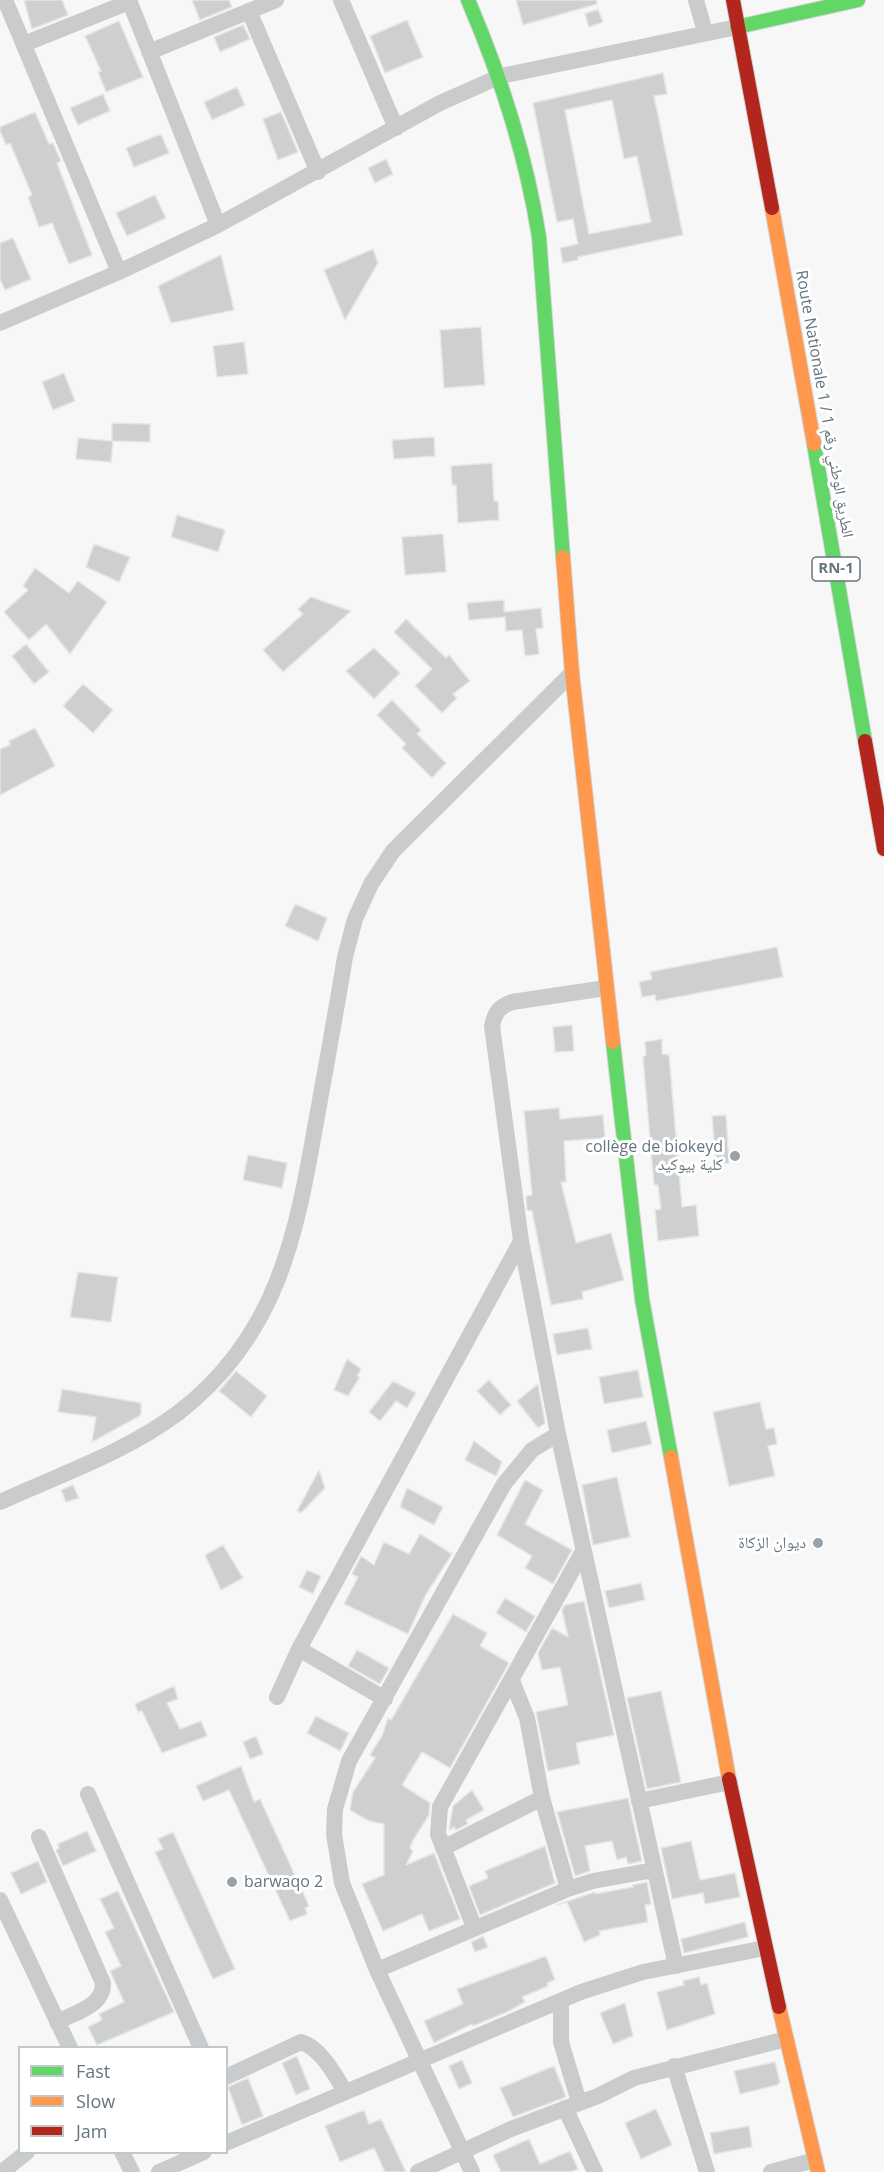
<!DOCTYPE html>
<html>
<head>
<meta charset="utf-8">
<style>
  body { margin:0 }
  #map { position:relative; width:884px; height:2172px; overflow:hidden; background:#f7f7f7; font-family:"Open Sans",sans-serif }
  canvas { display:block }
  .legend { position:absolute; left:18px; top:2046px; width:210px; height:108px; box-sizing:border-box; background:#fff; border:2px solid #c1c8cc; margin:0; padding:8px 10px; list-style:none; font-size:18px; color:#65757f }
  .legend li { display:flex; align-items:center; gap:12px; height:30px }
  .legend b { width:30px; border:2px solid #c1c8cc }
</style>
</head>
<body>
<div id="map">
<canvas width="884" height="2172"></canvas>
<ul class="legend">
<li><b style="height:8px;background:#63d668"></b>Fast</li>
<li><b style="height:8px;background:#ff974d"></b>Slow</li>
<li><b style="height:8px;background:#b3261e"></b>Jam</li>
</ul>
</div>
<script>
const c = document.querySelector('canvas').getContext('2d');
c.lineJoin = 'round';
function paint(path, color) {
  c.fillStyle = color;
  c.fill(path, 'evenodd');
}
function trace(path, color, width, dash) {
  c.strokeStyle = color;
  c.lineWidth = width;
  c.lineCap = dash ? 'butt' : 'round';
  c.setLineDash(dash || []);
  c.stroke(path);
}
function write(font, color, halo, rows, align = 'center') {
  c.font = font + ' "Open Sans","Noto Naskh Arabic",sans-serif';
  c.lineWidth = 6;
  c.setLineDash([]);
  c.textBaseline = 'middle';
  c.strokeStyle = halo;
  c.fillStyle = color;
  for (const [text, x, y, turn = 0] of rows) {
    c.save();
    c.translate(x, y);
    c.rotate((+turn || 0) * Math.PI / 180);
    c.textAlign = isNaN(turn) ? turn : align;
    if (halo) c.strokeText(text, 0, 0);
    c.fillText(text, 0, 0);
    c.restore();
  }
}
const building = new Path2D(`
  M24,0H62L68,15L32,29Z
  M192,0H229L232,7L200,20Z
  M516,0H596L597,4L523,25Z
  M598,9L603,22L589,27L585,14Z
  M407,20L423,57L385,73L370,36Z
  M119,21L143,77L106,92L98,72L101,71L85,36Z
  M243,25L250,39L220,52L214,37Z
  M663,73L667,94L654,96L683,235L578,257V260L563,263L560,248L578,244L573,219L557,222L533,103ZM612,100L624,159L637,156L651,222L589,234L565,110Z
  M237,87L245,105L212,120L204,102Z
  M103,94L110,111L78,125L70,108Z
  M35,112L49,144L53,143L61,161L57,163L92,255L69,264L52,223L39,227L28,197L32,195L10,143L6,145L0,131V127Z
  M281,112L298,152L278,160L263,119Z
  M161,134L169,153L134,167L126,148Z
  M386,159L393,174L375,183L368,168Z
  M155,195L166,218L127,236L116,213Z
  M13,238L31,279L5,290L0,279V243Z
  M373,249L378,263L345,320L324,270Z
  M221,255L234,310L171,323L158,286Z
  M481,327L485,385L444,388L440,330Z
  M244,342L248,374L217,377L213,346Z
  M64,373L75,401L53,410L42,382Z
  M112,423L150,424V442L112,441Z
  M434,437L435,456L394,459L392,440Z
  M78,438L113,441L111,462L76,459Z
  M492,463L494,501H498L499,520L458,523L456,485H452L451,466Z
  M177,515L225,530L218,552L171,537Z
  M443,534L446,572L405,575L402,537Z
  M94,544L130,557L119,582L86,567Z
  M35,568L69,593L78,581L107,602L70,654L46,624L29,640L4,612L28,590L23,586Z
  M311,597L351,611L283,672L263,650L303,614L298,609Z
  M504,600V612L541,608L543,628L536,629L539,654L525,656L522,630L506,631L505,617L469,620L467,603Z
  M406,619L446,658L449,655L470,681L453,694L457,698L442,713L415,686L432,669L394,632Z
  M26,644L49,672L34,684L12,656Z
  M374,648L400,673L374,699L346,671Z
  M83,684L113,710L93,733L63,706Z
  M392,700L421,730L417,734L446,763L432,778L402,748L406,744L377,715Z
  M35,728L55,766L0,795V749L10,745L9,741Z
  M295,904L327,918L318,941L285,926Z
  M777,947L783,977L656,1001L655,995L642,997L639,982L652,979L650,972Z
  M572,1025L574,1051L555,1052L553,1027Z
  M662,1039V1054L669,1055L682,1207L696,1205L699,1236L658,1241L655,1210L661,1209L658,1185H654L643,1057L646,1055L645,1042Z
  M559,1108L560,1119L603,1115L605,1138L564,1141L566,1182H561L576,1243L611,1233L624,1280L582,1292L583,1299L551,1305L532,1211L527,1210L526,1196L532,1195L524,1111Z
  M726,1115L729,1163L716,1164L712,1116Z
  M248,1155L287,1163L282,1188L243,1180Z
  M78,1272L118,1277L111,1322L70,1317Z
  M588,1328L592,1349L557,1355L553,1334Z
  M347,1359L361,1369L357,1376L360,1377L348,1396L334,1390Z
  M638,1370L643,1397L604,1404L599,1377Z
  M236,1371L267,1396L251,1417L219,1391Z
  M489,1380L511,1405L500,1415L477,1391Z
  M393,1381L416,1393L407,1408L396,1401L380,1421L369,1412Z
  M538,1384L545,1423L538,1428L517,1401Z
  M62,1389L141,1403V1415L92,1442L96,1417L58,1412Z
  M760,1402L766,1429L774,1428L777,1444L768,1446L775,1476L729,1486L713,1412Z
  M646,1421L652,1444L612,1453L607,1430Z
  M474,1441L502,1462L496,1476L465,1460Z
  M319,1470L325,1488L301,1513L297,1511Z
  M617,1477L630,1537L593,1545L582,1485Z
  M525,1480L543,1490L525,1524L572,1550L553,1584L525,1568L532,1556L497,1535Z
  M73,1485L79,1498L66,1502L61,1490Z
  M407,1488L443,1507L434,1525L400,1507Z
  M420,1534L452,1554L425,1596L408,1634L344,1604L358,1577L352,1574L361,1556L374,1565L384,1542L409,1554Z
  M223,1545L243,1578L221,1590L205,1555Z
  M307,1570L321,1576L313,1594L299,1587Z
  M641,1583L645,1600L609,1608L605,1591Z
  M505,1598L535,1616L526,1632L496,1613Z
  M584,1601L614,1735L576,1743L580,1764L548,1771L536,1712L568,1705L560,1667L542,1670L538,1653L552,1628L568,1637L562,1610L565,1605Z
  M453,1614L487,1633L480,1646L509,1663L450,1768L422,1752L402,1785L430,1803L429,1815L412,1842L410,1848L413,1851L406,1865L434,1853L460,1919L429,1931L422,1914L383,1931L362,1884L384,1875V1824L369,1821L350,1810L353,1792L375,1758L370,1755L382,1736L388,1718L391,1720Z
  M357,1650L389,1668L380,1684L348,1666Z
  M174,1686L178,1699L167,1703L180,1729L201,1721L207,1736L162,1753L142,1711L138,1712L135,1704Z
  M661,1691L681,1782L647,1789L627,1698Z
  M316,1716L349,1733L340,1751L307,1733Z
  M256,1736L263,1754L250,1759L243,1742Z
  M241,1766L254,1802L260,1799L309,1906L305,1908L307,1914L290,1921L229,1790L203,1801L196,1786Z
  M472,1790L484,1810L466,1820L468,1824L456,1830L454,1827L449,1830L453,1806Z
  M628,1798L642,1861L628,1864L626,1857L617,1860L612,1841L585,1846L590,1871L575,1876L557,1812Z
  M87,1831L96,1851L63,1866L56,1850L59,1848L58,1844Z
  M173,1832L235,1969L213,1979L155,1852L163,1849L158,1839Z
  M691,1841L700,1880L735,1873L740,1897L705,1904L703,1893L672,1899L661,1848Z
  M545,1846L555,1883L480,1915L469,1886L488,1878L485,1871Z
  M38,1861L47,1882L21,1894L11,1873Z
  M647,1882L651,1904L645,1905L648,1922L599,1931L600,1935L584,1942L567,1902L557,1905L595,1892V1894L633,1887V1885Z
  M118,1891L174,2012L97,2045L88,2027L102,2020L99,2014L124,2002L110,1971L121,1966L105,1932L114,1928L100,1899Z
  M745,1922L748,1937L684,1953L681,1939Z
  M483,1936L488,1947L475,1952L471,1942Z
  M546,1956L555,1980L547,1983L548,1986L522,1997L525,2002L507,2012L473,2026L472,2024L434,2043L424,2021L463,2004L457,1989Z
  M699,1977L701,1985L707,1983L715,2014L667,2030L657,1992L684,1985L683,1981Z
  M625,2003L633,2036L613,2044L600,2013Z
  M297,2056L310,2089L296,2095L282,2063Z
  M462,2060L472,2083L459,2089L449,2066Z
  M775,2062L780,2082L777,2085L740,2094L734,2071Z
  M554,2066L566,2097L513,2117L500,2088Z
  M248,2078L263,2116L242,2125L228,2087Z
  M656,2109L672,2145L641,2159L625,2123Z
  M364,2110L369,2124L381,2119L406,2172H385L374,2148L340,2162L325,2126Z
  M749,2126L752,2147L714,2154L710,2133Z
  M529,2139L540,2164L570,2151L578,2169L570,2172H501L493,2155Z`);
paint(building, '#cecfd0');
trace(building, '#e6e6e6', 1.5);
const fast = new Path2D(`
  M468,0C501,77 526,154 539,237L563,557
  M737,27L858,0
  M814,444L865,741
  M613,1042L642,1299L671,1457`);
const slow = new Path2D(`
  M772,208L814,444
  M563,557L572,673L613,1042
  M671,1457L729,1779
  M779,2007L818,2172`);
const jam = new Path2D(`
  M733,0L772,208
  M865,741L884,849
  M729,1779L779,2007`);
trace(fast, '#d3d4d5', 16);
trace(slow, '#d3d4d5', 16);
trace(jam, '#d3d4d5', 16);
trace(new Path2D(`
  M5,0L119,272
  M129,0L218,225
  M341,0L396,128
  M696,0L705,32
  M249,11L318,172
  M24,44L129,2
  M149,52L276,0
  M0,323L119,272L218,225L440,103L501,76L737,27
  M606,988L512,1002C499,1007 495,1012 492,1026L521,1241L558,1434L676,1966
  M0,1502C59,1475 126,1452 178,1413C277,1337 296,1237 316,1122C326,1067 336,1012 345,957L355,919L371,884L393,851L572,673
  M299,1649L385,1699
  M512,1681L527,1718L542,1798L568,1889
  M277,1697L299,1649L521,1241
  M88,1794L201,2048
  M639,1801L730,1782
  M39,1837L103,1983C104,2006 74,2013 57,2022
  M443,1848L542,1798
  M0,1900L70,2048
  M474,1927L438,1834L440,1807L582,1553
  M377,1970L568,1889L593,1881L654,1870
  M561,2001V2042L579,2102
  M674,2066L707,2172
  M226,2077L301,2042C321,2048 334,2074 345,2091
  M565,2108L595,2172
  M226,2143L581,1992L643,1972L765,1948
  M122,2152L132,2172
  M2,2172L27,2152
  M159,2172L204,2152
  M418,2172L511,2129L598,2096L634,2078L786,2039
  M472,2172L377,1970L342,1883L334,1834L335,1809L349,1761L504,1484L532,1450L558,1434
  M771,2172L815,2160`), '#cacbcc', 16);
trace(fast, '#63d668', 14);
trace(slow, '#ff974d', 14);
trace(jam, '#b3261e', 14);
for (const [x, y, r, color] of [
  [735,1156,6,"#98a2a9"],
  [818,1543,6,"#98a2a9"],
  [232,1882,6,"#98a2a9"]
]) {
  const dot = new Path2D();
  dot.arc(x, y, r, 0, 2 * Math.PI);
  c.fillStyle = color;
  c.fill(dot);
  trace(dot, '#fff', 2);
}
for (const [x, y, w] of [
  [836,569,48]
]) {
  const box = new Path2D();
  box.roundRect(x - w / 2, y - 12, w, 24, 4.5);
  c.fillStyle = '#fff';
  c.fill(box);
  trace(box, '#65757f', 1.5);
}
write('bold 15px', '#65757f', null, [
  ["RN-1",836,569]
]);
write('16px', '#65757f', '#fff', [
  ["Route Nationale 1 / الطريق الوطني رقم 1",824,404,80]
]);
write('16px', '#65757f', '#fff', [
  ["collège de biokeyd",723,1147],
  ["كلية بيوكيد",723,1165],
  ["ديوان الزكاة",806,1543],
  ["barwaqo 2",244,1882,"left"]
], 'right');
</script>
</body>
</html>
